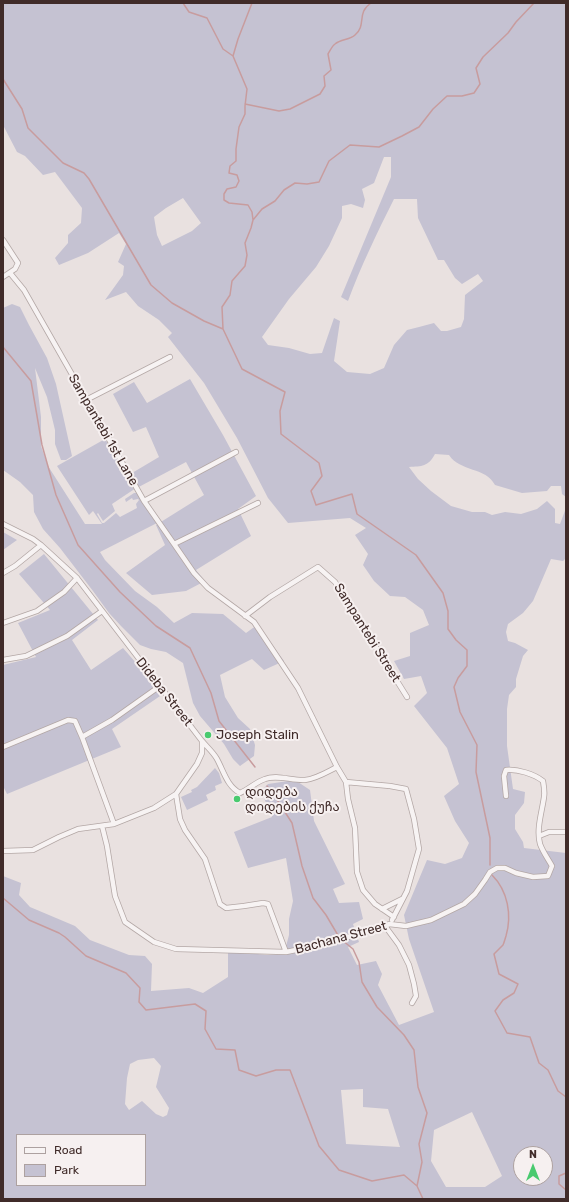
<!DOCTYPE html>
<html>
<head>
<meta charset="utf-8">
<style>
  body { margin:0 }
  #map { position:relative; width:569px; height:1202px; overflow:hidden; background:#e9e1e0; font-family:Rubik,sans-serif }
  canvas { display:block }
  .frame { position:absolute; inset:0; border:4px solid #402b29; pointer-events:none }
  .legend { position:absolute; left:16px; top:1134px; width:130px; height:52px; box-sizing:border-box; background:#f6f0f0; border:1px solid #ada1a0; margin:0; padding:5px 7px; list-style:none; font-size:12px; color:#402b29 }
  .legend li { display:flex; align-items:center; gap:8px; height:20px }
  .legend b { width:20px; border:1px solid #ada1a0 }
  .north { position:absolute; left:513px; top:1146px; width:40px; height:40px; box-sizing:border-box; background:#f6f0f0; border:1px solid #ada1a0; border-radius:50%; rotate:0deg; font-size:11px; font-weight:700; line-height:16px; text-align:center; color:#402b29 }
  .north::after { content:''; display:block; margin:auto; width:14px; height:18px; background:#49ca6f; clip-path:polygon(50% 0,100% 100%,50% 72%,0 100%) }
</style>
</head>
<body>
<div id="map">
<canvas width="569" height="1202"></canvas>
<div class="frame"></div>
<ul class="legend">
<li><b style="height:5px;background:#f7f3f3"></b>Road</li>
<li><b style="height:11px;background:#c5c2d2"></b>Park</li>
</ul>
<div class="north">N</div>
</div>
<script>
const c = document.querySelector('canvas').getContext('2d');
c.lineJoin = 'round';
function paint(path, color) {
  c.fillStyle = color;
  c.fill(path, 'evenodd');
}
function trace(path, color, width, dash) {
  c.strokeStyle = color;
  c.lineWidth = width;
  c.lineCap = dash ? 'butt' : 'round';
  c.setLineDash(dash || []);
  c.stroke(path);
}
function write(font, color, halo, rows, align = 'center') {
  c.font = font + ' Rubik,"Noto Sans Georgian",sans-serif';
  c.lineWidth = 4;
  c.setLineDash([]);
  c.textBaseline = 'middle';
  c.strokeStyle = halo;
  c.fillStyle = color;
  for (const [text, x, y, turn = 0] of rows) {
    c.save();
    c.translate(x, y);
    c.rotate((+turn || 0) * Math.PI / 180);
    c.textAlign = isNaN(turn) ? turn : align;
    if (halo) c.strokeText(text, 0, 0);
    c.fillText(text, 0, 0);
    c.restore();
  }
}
paint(new Path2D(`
  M3,3H566V497L562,494L561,486H551L547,491L522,493L495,485C486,467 460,472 449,455L435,454C428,467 422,466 409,467L418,479L431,491L451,506L472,512H485L492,515L505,512L521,514L537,509L547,501L555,509V523L560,524L566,508V558L563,561L551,559L533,601L523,613L508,624L506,632L508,641L515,643L528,650L523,656L516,679V687L509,695L507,709V746L513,789L525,792L524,803L515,815V829L523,842L524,848L566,853V1199H3V876L21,883L19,895L30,907L75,926L90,940L129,955L145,956L152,964L151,991L189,988L203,993L228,977V951L267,955L284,954L289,935V919L293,901L286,858L248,868L234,832L272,817L261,791L268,784L295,780L310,790L314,821L345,884L333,889L339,903L359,902L363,919L353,924L359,942L348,947L357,965L376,961L382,974L378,985L399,1025L434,1012L409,939L404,915L427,860L445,864L462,858L469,843L455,821L444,796L459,784L447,748L414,706L427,693L421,676L404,679L394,661L410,656V633L429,625L423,610L405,597L390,596L374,581L363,565L368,554L355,535L366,528L350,518L288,523L268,498L237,438L204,383L168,337L172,333L159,320L138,306L126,292L105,300L123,275L124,266L118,262L126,244L119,233L88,253L59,265L55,258L68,243V235L81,223L82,208L55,172L43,175L25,156L17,152L3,125ZM384,157H391V177L341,297L348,301C361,266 377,233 394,199H417L418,218L438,260H444L455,278L462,284L478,274L483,281L465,295L464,319L461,327L447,331H441L434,323L419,327L407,330L394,345L384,368L370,374L347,372L334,361L340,321L334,318L322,353L310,354L289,348L268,345L262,337L289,299L316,267L329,246L342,218V206L351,204L363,208L365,200L362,189L374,183ZM183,198L201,223L192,231L162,246L157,235L154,217L166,208ZM154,1058L161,1066L156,1087L169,1108L167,1115L163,1117L156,1114L142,1101L129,1110L125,1104L127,1078L130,1064L138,1060ZM363,1089V1107L388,1109L400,1147L346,1144L341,1090ZM472,1112L502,1176L485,1187H446L431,1161L434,1130ZM17,1135H145V1185H17ZM521,1154H545V1178H521Z
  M12,304L20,307L29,325L47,358L56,384L72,456L66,460H61L55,444V430L47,397L35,368L41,417V446L48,466L85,524H102L93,511L89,515L57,466L105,439L127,476L159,457L146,427L133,432L113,394L134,382L147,403L190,379L223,435L256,496L238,509L251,536L196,570L205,581L186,591L152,595L126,573L165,545L156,525L204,495L186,462L133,490L112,504L115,511L103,521L98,513L97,514L102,523H104L116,513L120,517L137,508L136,504L139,500L138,499L133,500L132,498L126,502L125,499L134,493H137L157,523L100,552L105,560L135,591L157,607L174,623L192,613L223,614L246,633L257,625L284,661L264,670L252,659L220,675L225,697L238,718L250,729L255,745L254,756L240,766L233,759L224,744L200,716L193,703L183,663L166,652L151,649L140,645L121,626L109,613L93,591L60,548L43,529L34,512L33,495L20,482L3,470V308Z
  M3,532L17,540L3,550Z
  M44,554L98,620L72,640L91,670L123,648L163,694L112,729L121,747L7,794L3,786V665L36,657L18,623L50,610L19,574Z
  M215,768L219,773L222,783L215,786L216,790L206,795L208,800L187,810L181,797L192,792L191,790L197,787Z`), '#c5c2d2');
trace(new Path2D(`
  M183,3L189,12L207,18L223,49L233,56L247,89L245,106V114L239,127L236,149V161L230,166L229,173L237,175L239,181L236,187L227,189L224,194V200L229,203L248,205L252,212L253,220L251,228L245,243L247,255L245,266L232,281L230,295L222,307L223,329L242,369L285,392L280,411L281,434L319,463L322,476L311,491L316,505L352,494L357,514L416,555L443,593L448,611V629L456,640L467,650V666L458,678L454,687L460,712L477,745L476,772L490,838V865
  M233,56L238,39L252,3
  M3,79L22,109L28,128L63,163L84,173L89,179L151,285L172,303L204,321L223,329
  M245,104L279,111L290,109L320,94L325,86L324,76L331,70L328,54C330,51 332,46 335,44C341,39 350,40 355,35C367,25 356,13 371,3
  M253,220L262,209L275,201L284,190L295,183L307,184L319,182L329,161L350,145L379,147L402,136L419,127L433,109L447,96H462L474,93L480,84L476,68L483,57L508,33L516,22L534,3
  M3,347L31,381L42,445L56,495L78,545L120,592L156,626L190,648L211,693L219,721L255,767
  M267,786L276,798L292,823L302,866L313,898L326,915L339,937
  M492,875C508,891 512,915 506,936C505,939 504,943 503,945C500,948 497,951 494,954L499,974L518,984L514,993L503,1000L495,1011L507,1033L530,1037L539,1063L548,1070L558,1091L566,1097
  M3,898L29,920L59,933L65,937L86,956L126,973L140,988L139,1002L146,1010L195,1004L206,1011L205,1029L216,1049L235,1050L239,1070L256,1076L276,1070H290L319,1146L339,1170L372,1181L404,1175L417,1186L423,1199
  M342,940L353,949L359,962L362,982L377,1007L404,1035L414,1050L418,1087L427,1113L419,1144L422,1162L417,1186
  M566,1173L559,1176V1184L566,1190`), '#c89c9e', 1.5);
const street = new Path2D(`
  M3,240L18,263L15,269L3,277
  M10,273L24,290L144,501L174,544L194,573L208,588L254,622L298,688L337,767L346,782L348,799L355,828L357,872L363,890L375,904L394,917
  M86,400L170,357
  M144,501L236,452
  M3,524L33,539L41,545L77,578L202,741C207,747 213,752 217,759C224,772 227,786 240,793C249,789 256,782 265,779C277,774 292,781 305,780C316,779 327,772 337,767
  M174,544L258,503
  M3,573L15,566L41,545
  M245,616L270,597L318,567L335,582L407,697
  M3,623L37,611L64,592L77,578
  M3,660L26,656L67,636L102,611
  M82,737L112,720L160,686
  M3,747L68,720L75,721L82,737L114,824
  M346,782L390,786L406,789L414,819L419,849L407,891L392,920
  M176,794L180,819L185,830L205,859L220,904L226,908L244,906L263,903L268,904L286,952
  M102,826L107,846L115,896L125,922L154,942L176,949L286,952L306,948L382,928L389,924L406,926L431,920L464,904L475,894L485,880L490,872L497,868H505L516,873L533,877L548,876L552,866C548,859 543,852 540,844C536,829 542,812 544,797C545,792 544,787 543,781C534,774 518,769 506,770L504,776L506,796
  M539,836L549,832H566
  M3,851L33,850L59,837L78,829L114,824L154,808L176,794L197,764L202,753V741
  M382,909L402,899
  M385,926L399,945L409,965L414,984L416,996L412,1003`);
trace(street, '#b3a7a5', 6);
trace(street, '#f7f3f3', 4.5);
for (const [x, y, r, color] of [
  [208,735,4,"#49ca6f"],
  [237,799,4,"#49ca6f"]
]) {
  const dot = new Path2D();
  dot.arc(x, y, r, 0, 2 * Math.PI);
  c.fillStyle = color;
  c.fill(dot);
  trace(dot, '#f6f0f0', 1.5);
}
write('13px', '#402b29', '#f6f0f0', [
  ["Sampantebi 1st Lane",103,430,60],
  ["Sampantebi Street",367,633,58],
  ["Dideba Street",164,692,52],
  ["Bachana Street",341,938,-15]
]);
write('13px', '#402b29', '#f6f0f0', [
  ["Joseph Stalin",216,735],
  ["დიდება",245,792],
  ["დიდების ქუჩა",245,807]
], 'left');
</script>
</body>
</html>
